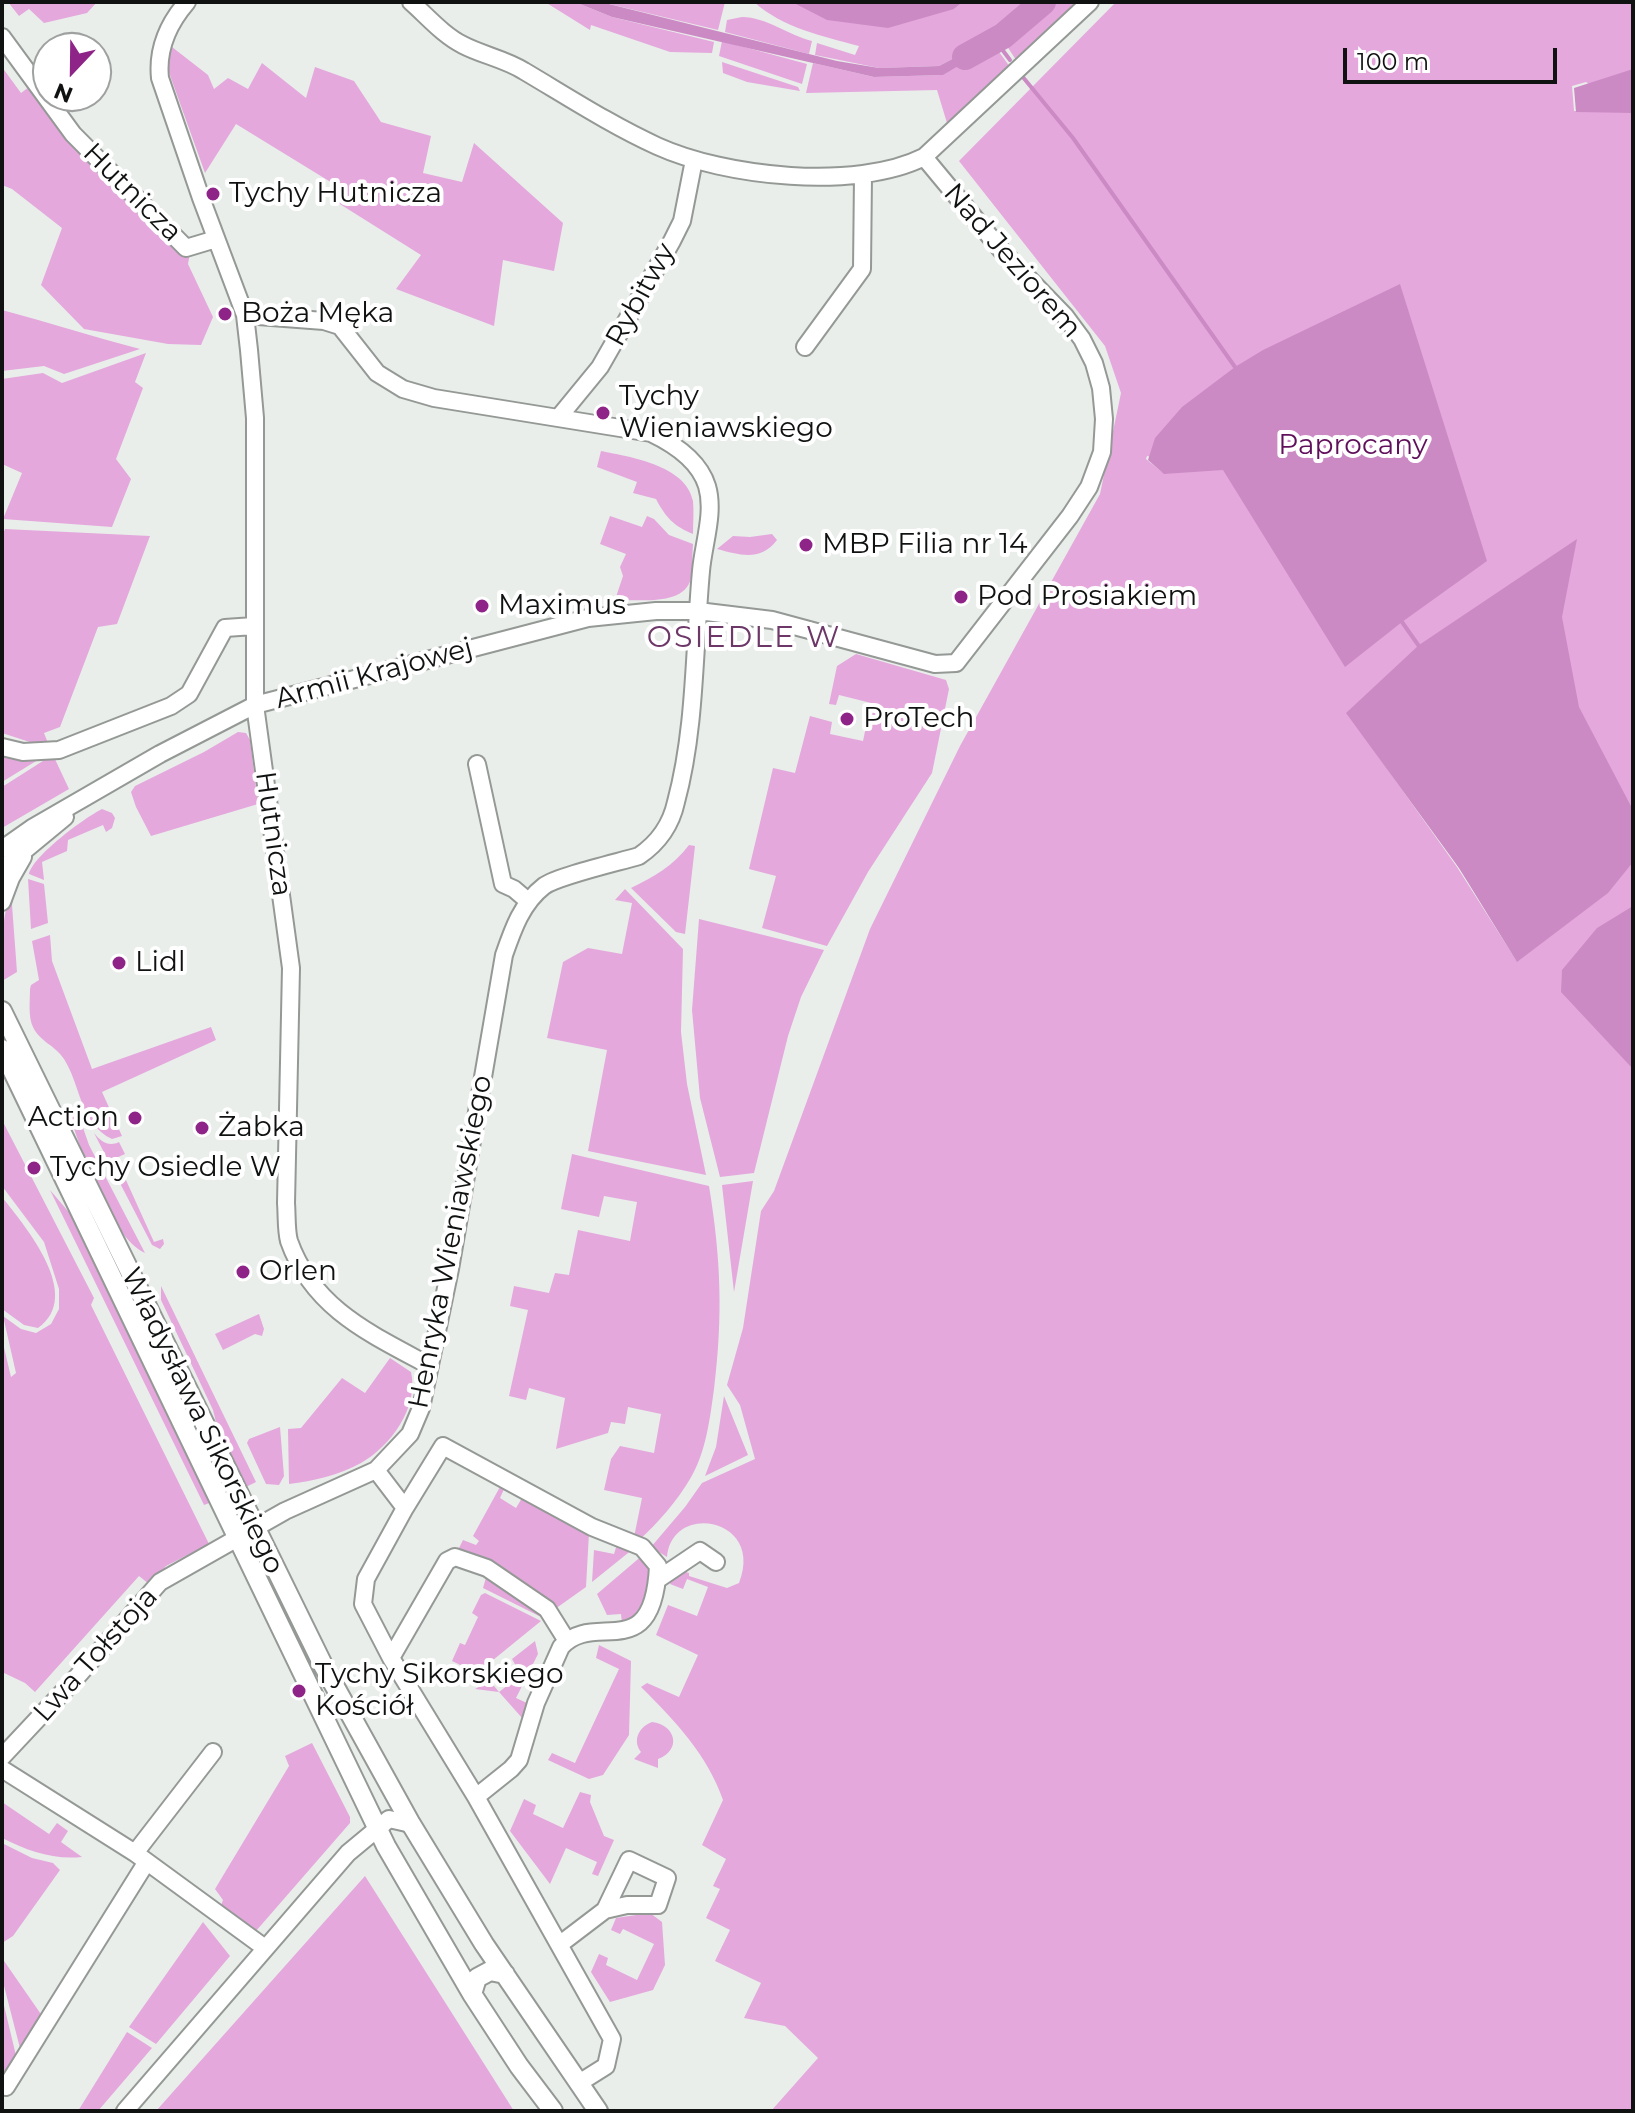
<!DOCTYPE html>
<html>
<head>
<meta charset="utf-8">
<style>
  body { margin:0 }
  #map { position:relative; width:1635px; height:2113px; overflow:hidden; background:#e9eeea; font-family:Montserrat,sans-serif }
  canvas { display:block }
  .frame { position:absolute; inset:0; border:4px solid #101211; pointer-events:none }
  .north { position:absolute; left:32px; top:32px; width:80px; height:80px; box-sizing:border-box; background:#fff; border:2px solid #9fa0a0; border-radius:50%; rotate:202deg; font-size:22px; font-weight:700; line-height:32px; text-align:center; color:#101211 }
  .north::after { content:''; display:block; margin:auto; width:28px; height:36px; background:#8f2488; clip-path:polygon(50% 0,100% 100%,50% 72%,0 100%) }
  .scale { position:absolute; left:1343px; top:48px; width:214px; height:36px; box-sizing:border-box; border:4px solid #101211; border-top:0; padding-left:10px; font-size:24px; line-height:28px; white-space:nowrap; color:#101211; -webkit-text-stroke:6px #fff; paint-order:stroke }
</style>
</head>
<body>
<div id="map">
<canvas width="1635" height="2113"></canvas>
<div class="frame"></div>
<div class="north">N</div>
<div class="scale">100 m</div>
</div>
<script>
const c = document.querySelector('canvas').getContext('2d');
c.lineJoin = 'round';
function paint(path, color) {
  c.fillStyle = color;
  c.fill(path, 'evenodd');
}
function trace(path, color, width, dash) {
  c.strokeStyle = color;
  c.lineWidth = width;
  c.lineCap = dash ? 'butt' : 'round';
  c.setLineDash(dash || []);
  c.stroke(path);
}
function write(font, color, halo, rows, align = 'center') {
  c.font = font + ' Montserrat,sans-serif';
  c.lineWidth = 8;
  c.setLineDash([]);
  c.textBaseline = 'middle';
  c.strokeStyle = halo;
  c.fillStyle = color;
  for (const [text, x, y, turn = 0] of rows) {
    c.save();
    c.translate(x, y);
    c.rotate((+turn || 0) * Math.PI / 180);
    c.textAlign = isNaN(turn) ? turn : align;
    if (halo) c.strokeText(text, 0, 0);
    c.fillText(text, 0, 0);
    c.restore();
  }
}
paint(new Path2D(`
  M8,2H97L87,13L44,23L29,9L19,16Z
  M545,2H575L612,17L714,42L712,53L670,52L591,25L590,30Z
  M601,2H725L718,30Z
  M754,2H839L954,9L963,2H1030L992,38L939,66L879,68L815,55L817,43L855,55L859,46C822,36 783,28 754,2Z
  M1053,2H1079L1016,60L1003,40L1017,34Z
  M1116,2H1633V2111H771L818,2058L785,2026L744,2018L761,1983L715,1961L730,1930L706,1918L720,1889L713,1886L726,1859L702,1845L723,1800C707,1754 675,1721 641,1687L647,1683L679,1697L698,1655L656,1635L668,1605L697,1616L708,1587L687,1579L683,1589L670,1584L676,1569L689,1573V1576L727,1588L739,1583C765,1518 672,1501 667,1557L651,1547L685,1507L702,1483L755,1459L740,1405L727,1385L743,1328L761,1211L774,1191L870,929L960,746L1100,494L1121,393L1105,346L959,161ZM1586,82L1622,110L1621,111H1574L1572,86ZM1147,456L1203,468V470L1162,472L1146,459ZM1373,749L1389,763L1519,958L1516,960L1457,867Z
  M742,17C766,17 788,35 812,41L809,54L725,32L727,20Z
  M722,41L807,64L802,84L719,56Z
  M994,45L1010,67L947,123L937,90L806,93L813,63L874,77L942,75Z
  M172,47L208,75L214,89L228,78L248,89L262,63L306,98L315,67L354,81L381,122L431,136L423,173L462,182L474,143L563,223L554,271L503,260L494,326L396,289L421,255L335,201L342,189L236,124L205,173L167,67Z
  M722,62L798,87L800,91L747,82L723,73Z
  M2,67L21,93L29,87L59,127L180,254L190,253L188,264L213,317L201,345L168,344L84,329L41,285L62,228L12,189L2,185Z
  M2,310C48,322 93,337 140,349L64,374L44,366L2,371Z
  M146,353L135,382L143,388L116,459L131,479L112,527L3,519L22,473L2,464V379L43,373L62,383Z
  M601,451C630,457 686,465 693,501C694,511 693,523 693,534C674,526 666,518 656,499L633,493L637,482L597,467Z
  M610,516L642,527L647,516L654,519L669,535L693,544C692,555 693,567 691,578C685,607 637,599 615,600L623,576L620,567L626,554L600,544Z
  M5,529L150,536L117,624L98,627L60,727L44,733L48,743L39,745L2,733V537Z
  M772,534L777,540C760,562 740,555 717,549L733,536L750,537Z
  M856,654L946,680L949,689L932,773L868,872L827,946L762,928L776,876L749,869L773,768L795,773L810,716L832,722L830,734L863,741L871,703L839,695L836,705L829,704L837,666Z
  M238,732L246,733L250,740L258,804L151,836L136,807L131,792L135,786L204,752Z
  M2,750L41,758L2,782Z
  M54,757L69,789L2,828V787L46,759Z
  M102,809L112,813L115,818L112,828L106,832L103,825L68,840L67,851L42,862L44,880L29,874C33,856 84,818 102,809Z
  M689,845L695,846L685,934L676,932L631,888C654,877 673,866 689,845Z
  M28,879L44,884L48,923L31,929Z
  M16,881L12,905L17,972L2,981C2,946 0,913 16,881Z
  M625,889L683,949L681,1032L687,1084L706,1175L588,1151L607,1050L547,1038L563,962L588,948L622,954L632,903L615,900Z
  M699,919L824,950L801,997L788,1036L754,1173L720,1177L700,1098L692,1010Z
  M50,935L52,961L92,1069L211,1027L216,1040L102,1092L122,1136L112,1139C80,1124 81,1086 64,1059C56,1046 39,1041 33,1027C28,1017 30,1001 30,989L31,985L39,980L32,941Z
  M68,1107L80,1119L89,1145L145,1253C111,1238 77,1144 68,1107Z
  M2,1120L94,1298L91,1305L209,1544L166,1566L149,1584L139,1576L35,1692L25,1683L2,1672V1339L11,1377L16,1373L3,1316L21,1329L36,1333L51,1324L59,1309V1289L44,1242L2,1186Z
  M94,1133C101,1142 109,1147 119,1142L125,1154L116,1158L154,1242L163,1239L164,1244L160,1249L152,1245Z
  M572,1154L709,1186C721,1259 723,1316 714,1389C710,1418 706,1453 690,1479C677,1501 658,1523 639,1540L634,1537L642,1498L604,1490L611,1459L620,1446L654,1453L661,1414L628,1407L625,1424L611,1422L608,1433L556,1449L565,1398L529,1388L526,1400L509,1396L528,1310L510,1306L514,1286L549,1293L555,1273L569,1275L578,1230L630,1241L637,1202L604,1196L599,1217L561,1209Z
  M753,1181L734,1292L722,1185Z
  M50,1190L73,1217L212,1502L204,1505Z
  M2,1197C26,1227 84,1296 38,1328L24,1325L2,1309Z
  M161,1286L256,1482L244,1488L219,1434L213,1410L161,1300Z
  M259,1314L264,1329L262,1336L255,1334L223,1350L215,1334Z
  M390,1358L411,1372C419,1407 391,1446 361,1463C339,1475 313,1481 289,1484L288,1429L301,1428L342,1378L365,1393Z
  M724,1396L748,1455L705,1476L716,1447Z
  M280,1427L284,1476L279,1485L266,1484L247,1443L249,1439Z
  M501,1485L505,1487L500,1498L516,1508L522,1498L589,1533L586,1587L555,1609C526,1587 494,1557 458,1550L463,1540L476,1545L479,1541L473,1536Z
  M618,1541L633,1549L592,1582L594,1550L614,1554Z
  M644,1554C657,1573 644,1616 622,1623L621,1614L607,1615L597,1594Z
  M487,1574L544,1615L545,1619L483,1588Z
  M485,1593L541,1621L477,1673L452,1661L460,1643L465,1645L478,1617L472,1613L481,1595Z
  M535,1641L538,1654L516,1698L527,1703L523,1719L499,1692L475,1689L490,1681L499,1692L521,1675L512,1659Z
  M599,1645L631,1661L629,1735L603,1775L589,1779L548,1760L552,1753L575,1763L619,1669L596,1658Z
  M652,1722C676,1725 682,1750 658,1759V1768L634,1759L641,1752C632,1740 639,1727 652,1722Z
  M312,1743L350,1817V1823L256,1931L220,1908L223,1900L215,1889L289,1766L285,1756Z
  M580,1792L591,1795L590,1802L604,1836L614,1840L598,1876L592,1874L597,1862L566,1848L550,1884L510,1831L524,1799L536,1805L533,1814L563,1828Z
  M2,1802L49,1834L57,1823L68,1831L61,1842L82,1857C53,1860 28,1851 2,1838Z
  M2,1843L32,1858L53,1863L60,1870L13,1936L2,1943Z
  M365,1876L514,2111H156Z
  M650,1913L662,1922L665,1965L653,1990L610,2002L591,1972L599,1954L608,1958L606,1965L637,1980L654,1944L623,1929L620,1934L611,1930L616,1918Z
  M203,1922L230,1956L156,2044L129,2027Z
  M2,1958L45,2020L22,2056L2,1978Z
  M2,1997L18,2064L2,2086Z
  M127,2032L152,2048L98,2111H78Z`), '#e4a8dd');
paint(new Path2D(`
  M575,2H601L837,61L879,68L939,66L992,38L994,45L943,75L874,77L612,17Z
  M792,2H963L954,9L888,28L827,20Z
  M1633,69V113L1576,112L1574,88Z
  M1400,284L1487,561L1402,622L1345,667L1223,470L1164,474L1148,460L1155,438L1182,407L1235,367L1263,350Z
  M1577,539L1562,617L1579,707L1633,810V862L1608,893L1517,962L1459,868L1346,713L1419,645Z
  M1633,906V1069L1561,992L1562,970L1597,928Z`), '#cc8ac5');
trace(new Path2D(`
  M995,40L1010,60
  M1022,76L1073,138L1235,367
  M1402,622L1421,649`), '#cc8ac5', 4);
trace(new Path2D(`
  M965,57L1003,36L1043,2`), '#cc8ac5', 26);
const minor = new Path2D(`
  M187,2C168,24 157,49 160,78L201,198L245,315L249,350L255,418V705L291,968L286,1203C287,1215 286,1230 289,1241C313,1309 371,1334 430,1366
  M411,2C427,16 443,35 463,45C482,55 505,59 524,71C568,97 611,125 657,146C725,177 856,191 924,157L1090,2
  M2,37L73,134L186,248L216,239
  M805,347L862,269L863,176
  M559,417L600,367L672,241L682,221L694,160
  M2,747L23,752L59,750L171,706L189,694L225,628L254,626
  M477,764L503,884L514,889L528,901
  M2,849L32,828L160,754L255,705L588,618L656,611H698L772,620L935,664L956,663L1070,516L1089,487L1102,452L1104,419L1101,388L1094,363L1082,339L1065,316L1002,251L924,157
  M2,869L65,817
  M2,902L11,878L23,857
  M376,1470L405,1508L366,1579L363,1604L391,1658L476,1797L612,2039L606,2066L579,2083
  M405,1508L443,1446L592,1527L642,1547L658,1566C653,1668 594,1609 561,1647L536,1703L519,1760L511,1769L476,1797
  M657,1580L700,1551L716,1562
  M391,1658L447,1561L455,1557L487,1568L547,1609L567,1641
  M2,1757L76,1678L160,1582L285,1511L376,1470L410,1434L421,1408L450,1269L504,955C513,929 522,903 544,886C558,876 619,862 639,856C658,843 671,825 676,802C696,728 694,647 701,571C703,545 715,513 707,486C699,460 674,444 651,433L434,398L403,389L377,373L340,326L324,321L245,315
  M2,1769L135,1853L265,1948
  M135,1853L213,1752
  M559,1945L605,1910L627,1905H658L667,1878L629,1860L605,1910
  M6,2087L146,1863
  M125,2111L348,1853L389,1819L411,1824`);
const tertiary = new Path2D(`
  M2,1011L324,1667L411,1824L484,1944L598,2111
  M2,1049L386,1846L472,1994L519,2066L553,2111
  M472,1994L477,1978L490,1971L505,1974`);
trace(minor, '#959996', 20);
trace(tertiary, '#959996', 22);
trace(minor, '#fff', 16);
trace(tertiary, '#fff', 18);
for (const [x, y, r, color] of [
  [213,194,8,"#8f2488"],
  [225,314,8,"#8f2488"],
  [603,413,8,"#8f2488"],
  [806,545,8,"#8f2488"],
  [961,597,8,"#8f2488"],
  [482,606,8,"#8f2488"],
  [847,719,8,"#8f2488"],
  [119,963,8,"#8f2488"],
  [135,1118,8,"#8f2488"],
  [202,1128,8,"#8f2488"],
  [34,1168,8,"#8f2488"],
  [243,1272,8,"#8f2488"],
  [299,1691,8,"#8f2488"]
]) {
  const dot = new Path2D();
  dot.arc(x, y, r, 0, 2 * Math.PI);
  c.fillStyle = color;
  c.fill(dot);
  trace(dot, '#fff', 3);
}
write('28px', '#101211', '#fff', [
  ["Hutnicza",132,193,45],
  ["Nad Jeziorem",1012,261,49],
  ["Rybitwy",641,295,-61],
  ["Armii Krajowej",374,674,-15],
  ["Hutnicza",273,834,82],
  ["Henryka Wieniawskiego",451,1242,-79],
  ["Władysława Sikorskiego",202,1421,64],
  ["Lwa Tołstoja",96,1655,-48]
]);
write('28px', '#101211', '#fff', [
  ["Tychy Hutnicza",229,194],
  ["Boża Męka",241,314],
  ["Tychy",619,397],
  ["Wieniawskiego",619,429],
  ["MBP Filia nr 14",822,545],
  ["Pod Prosiakiem",977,597],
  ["Maximus",498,606],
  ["ProTech",863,719],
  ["Lidl",135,963],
  ["Action",119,1118,"right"],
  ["Żabka",218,1128],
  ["Tychy Osiedle W",50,1168],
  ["Orlen",259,1272],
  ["Tychy Sikorskiego",315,1675],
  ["Kościół",315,1707]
], 'left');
write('28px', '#600f5b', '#fff', [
  ["Paprocany",1353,446]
]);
c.letterSpacing = '2px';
write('30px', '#6d3868', '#fff', [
  ["OSIEDLE W",744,638]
]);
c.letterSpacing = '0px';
</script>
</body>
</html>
